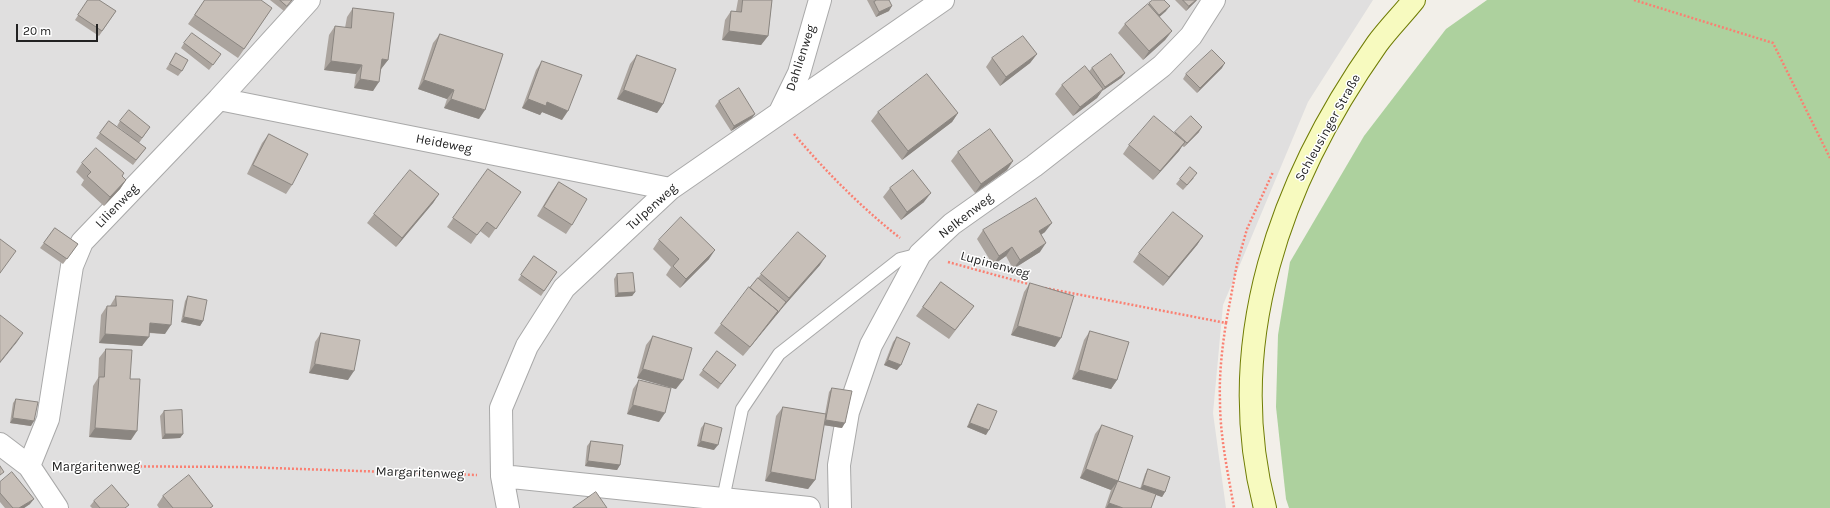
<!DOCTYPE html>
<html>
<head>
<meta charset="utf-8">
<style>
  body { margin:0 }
  #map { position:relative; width:1830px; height:508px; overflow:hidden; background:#f2efe9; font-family:Karla,sans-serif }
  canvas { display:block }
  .scale { position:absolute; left:16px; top:24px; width:82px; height:18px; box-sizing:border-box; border:2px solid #222; border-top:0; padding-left:5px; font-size:12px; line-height:14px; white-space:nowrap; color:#222; -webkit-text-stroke:3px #fff; paint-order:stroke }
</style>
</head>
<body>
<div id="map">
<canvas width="1830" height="508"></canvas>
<div class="scale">20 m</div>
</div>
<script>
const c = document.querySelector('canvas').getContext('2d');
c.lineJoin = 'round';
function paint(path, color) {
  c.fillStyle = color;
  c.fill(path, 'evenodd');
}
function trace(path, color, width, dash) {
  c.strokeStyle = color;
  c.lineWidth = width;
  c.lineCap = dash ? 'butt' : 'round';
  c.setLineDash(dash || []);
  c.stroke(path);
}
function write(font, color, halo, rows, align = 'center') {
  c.font = font + ' Karla,sans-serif';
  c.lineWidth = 3;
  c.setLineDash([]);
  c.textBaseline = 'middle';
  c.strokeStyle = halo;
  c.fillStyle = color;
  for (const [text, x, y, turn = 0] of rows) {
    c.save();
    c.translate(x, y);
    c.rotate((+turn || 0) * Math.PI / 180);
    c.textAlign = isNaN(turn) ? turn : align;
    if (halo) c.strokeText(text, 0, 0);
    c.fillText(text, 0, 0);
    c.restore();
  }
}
paint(new Path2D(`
  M0,0H1373L1308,102L1223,305L1213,413L1226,508H0Z`), '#e0dfdf');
paint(new Path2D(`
  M1487,0H1830V508H1289L1286,499L1276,407L1278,335L1290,262L1364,136L1446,29Z`), '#add19e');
const service = new Path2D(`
  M723,499L742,409L779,354L900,259L920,254`);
const minor = new Path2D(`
  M219,99L670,189
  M780,112L799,73L820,0
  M0,444L29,466L57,508
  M29,466L48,419L72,266L82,242L219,99L309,0
  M502,476L809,508
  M508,508L502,476L501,408L527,346L564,288L670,189L943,0
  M840,508L839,465L848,412L871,345L920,254L952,224L1034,166L1162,66L1191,36L1214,0`);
const secondary = new Path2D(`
  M1265,508C1222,342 1281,180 1377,44C1388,29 1402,15 1414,0`);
trace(service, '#a9a9a9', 14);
trace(minor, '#a9a9a9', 24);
trace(secondary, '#707d05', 24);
trace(new Path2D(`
  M1634,0L1773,43L1830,158
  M794,134C826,172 861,207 900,238
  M948,262L1032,285
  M1045,288L1226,323C1222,349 1219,375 1220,401C1220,437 1228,473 1234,508
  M1226,323L1237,264L1247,229L1273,172
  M60,466L242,467L477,475`), '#fa8072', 2.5, [2, 2]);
trace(service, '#fff', 12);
trace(minor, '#fff', 22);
trace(secondary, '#f7fabf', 22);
paint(new Path2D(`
  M88,0L116,11L99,36L75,20Z
  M205,0L272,8L238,58L188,24Z
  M270,0H292L284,11Z
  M738,0H772L768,36L761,45L722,40L725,20L731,11H736Z
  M867,0H889V11L876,17Z
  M1175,0H1197L1186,11Z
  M1149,3L1166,11L1159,17L1172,31L1165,40L1143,60L1118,33L1125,24L1148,5Z
  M353,8L388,60L381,69L373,91L354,88L356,74L324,70L329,35L335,26L345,28L347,17Z
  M440,34L479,119L444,108L447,99L418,89L433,43Z
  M184,43L221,54L209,70L181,48Z
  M176,53L182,71L178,76L166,69Z
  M1037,54L1030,63L1000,86L986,67L992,58Z
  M637,55L663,104L657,113L617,99L630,64Z
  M542,61L562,120L542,112L540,115L522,108L536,70Z
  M1092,68L1125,73L1121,78L1102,91L1097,98L1073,116L1055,94L1062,85L1089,71Z
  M1222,68L1197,93L1183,79L1186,74Z
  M719,101L752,118L731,131L715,106Z
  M878,112L958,113L952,122L902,160L871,121Z
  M109,121L146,148L133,165L96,138Z
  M120,121L150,127L139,143L117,126Z
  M1175,132H1199L1184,147L1182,146L1179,151L1153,180L1123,154L1129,145L1174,133Z
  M269,134L292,185L286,194L247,174L262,143Z
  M958,152L1013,161L1007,170L975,193L951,161Z
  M82,163L124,173L122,176L126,180L120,189L104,206L81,185L84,180L76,172Z
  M488,169L521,192L489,238L480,231L471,244L447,227Z
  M1194,178L1183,190L1176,184L1180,179Z
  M559,182L572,225L566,234L537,216L552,191Z
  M890,188L924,202L901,220L883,197Z
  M439,194L433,203L396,247L367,223L374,214Z
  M55,228L78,244L63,264L40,248Z
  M983,230L1045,232L1041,235L1040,252L1013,269L1006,256L993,265L977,239Z
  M1203,236L1197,245L1163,286L1133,262L1139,253Z
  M659,240L709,259L680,288L666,275L671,267L653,249Z
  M534,256L557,272L541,296L518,280Z
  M820,265L783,307L743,356L714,333L721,324L761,274Z
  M617,274L635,292L632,296L615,297L614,279Z
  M941,282L974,306L949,339L916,316Z
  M1030,283L1055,347L1011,335L1024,292Z
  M116,296L165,334L149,333L142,346L99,343L101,315L107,306H110Z
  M188,296L203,321L200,326L181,322L185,301Z
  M1090,331L1117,380L1111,389L1072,379L1084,340Z
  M321,333L348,380L309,373L315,342Z
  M653,336L676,389L637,378L646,345Z
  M897,337V370L884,365L893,342Z
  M106,349L130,379L131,440L89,437L93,386L98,378L99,358Z
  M717,351L736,365L718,389L699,375Z
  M639,380L659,422L627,414L633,389Z
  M832,388L842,428L824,425L815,480L808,489L765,481L776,416L783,407L825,414L829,392Z
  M16,399L31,426L10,423L13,403Z
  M978,404L986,435L967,427L975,408Z
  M164,411L183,434L180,438L162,439L160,416Z
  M705,423L714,450L697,446L701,428Z
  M1102,425L1118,481L1140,489L1145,474L1148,469L1165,492L1162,497L1156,495L1151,508H1105L1111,490L1080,478L1095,434Z
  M591,441L620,465L617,470L585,466L587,446Z
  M0,482L30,504L24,508H5L0,502Z
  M163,496L213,506L211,508H159L157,505Z
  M94,501L126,508H92L90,506Z`), '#aba49e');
paint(new Path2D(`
  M1196,0H1197L1186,11L1189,6Z
  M892,6L889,11L876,17L879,12Z
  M1170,6L1166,11L1156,20L1159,15Z
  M729,31L768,36L761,45L722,40Z
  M1172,31L1165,40L1143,60L1149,51Z
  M1037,54L1030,63L1000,86L1006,77Z
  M382,59L388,60L381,69L376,68Z
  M331,61L362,65L356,74L324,70Z
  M1225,63L1222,68L1197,93L1200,88Z
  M1125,73L1121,78L1102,91L1097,98L1073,116L1080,107L1103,90L1105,87Z
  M360,79L379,82L373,91L354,88Z
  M424,80L454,90L447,99L418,89Z
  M624,90L663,104L657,113L617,99Z
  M451,99L485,110L479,119L444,108Z
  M528,99L547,102L568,111L562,120L542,112L540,115L522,108Z
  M958,113L952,122L902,160L908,151Z
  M755,114L752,118L731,131L734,126Z
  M1202,127L1199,132L1184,147L1187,143Z
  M1185,142L1179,151L1153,180L1160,171Z
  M1013,161L1007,170L975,193L981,184Z
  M126,180L120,189L104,206L110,197Z
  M931,193L924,202L901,220L907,212Z
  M439,194L433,203L396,247L402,238Z
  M1052,223L1045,232L1032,240L1039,231Z
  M1203,236L1197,245L1163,286L1169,277Z
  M1046,243L1040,252L1013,269L1020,260Z
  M1012,247L1006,256L993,265L999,256Z
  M715,250L709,259L680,288L686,279Z
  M826,256L820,265L783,307L743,356L778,311Z
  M635,292L632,296L615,297L618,293Z
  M184,317L203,321L200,326L181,322Z
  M150,323L171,325L165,334L143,332Z
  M1018,326L1061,338L1055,347L1011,335Z
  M23,333L17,342L0,363V362Z
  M105,334L149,337L142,346L99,343Z
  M888,360L901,365L897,370L884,365Z
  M315,364L354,371L348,380L309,373Z
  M643,369L683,380L676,389L637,378Z
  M1079,370L1117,380L1111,389L1072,379Z
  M633,405L665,413L659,422L627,414Z
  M13,418L34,421L31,426L10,423Z
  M826,420L845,423L842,428L823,425Z
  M970,423L989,430L986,435L967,427Z
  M95,428L137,431L131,440L89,437Z
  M165,434H183L180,438L162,439Z
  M701,441L718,445L714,450L697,446Z
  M588,461L620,465L617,470L585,466Z
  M1086,469L1118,481L1111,490L1080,478Z
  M771,472L815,480L808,489L765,481Z
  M1143,485L1165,492L1162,497L1140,489Z
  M34,499L30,504L24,508H19Z
  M1109,503L1123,508H1106Z`), '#8b8681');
const building = new Path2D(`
  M88,0H99L116,11L102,31L78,15Z
  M205,0H261L272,8L244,49L195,15Z
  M280,0H292L287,6Z
  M743,0H772L768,36L729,31L731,11L741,12Z
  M877,0H889L892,6L879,12L874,2Z
  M1153,0H1164L1170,6L1159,15L1149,3Z
  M1183,0H1196L1189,6Z
  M1148,4L1172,31L1149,51L1125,24Z
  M353,8L394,13L388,60L382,59L379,82L360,79L362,65L331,61L335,26L351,28Z
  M192,33L221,54L213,65L184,43Z
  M440,34L503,54L485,110L451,99L454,90L424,80Z
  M1023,36L1037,54L1006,77L992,58Z
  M1212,50L1225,63L1200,88L1186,74Z
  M176,53L188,60L182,71L170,64Z
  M1111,54L1125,73L1105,87L1092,68Z
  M637,55L676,69L663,104L624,90Z
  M542,61L582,75L568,111L547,102L546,106L528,99Z
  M1085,66L1103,89L1080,107L1062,85Z
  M927,74L958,113L908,151L878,112Z
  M739,88L755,114L734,126L719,101Z
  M129,110L150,127L142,138L120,121Z
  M1154,116L1185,142L1160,171L1129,145Z
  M1191,116L1202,127L1187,143L1175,132Z
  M109,121L146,148L136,160L100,133Z
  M990,129L1013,161L981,184L958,152Z
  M269,134L308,154L292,185L253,165Z
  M96,148L124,173L122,176L126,180L110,197L87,176L91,172L82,163Z
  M1190,167L1197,173L1187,185L1180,179Z
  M488,169L521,192L496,229L487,222L477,235L453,218Z
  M410,170L439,194L402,238L374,214Z
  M913,170L931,193L907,212L890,188Z
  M559,182L587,199L572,225L544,207Z
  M1036,198L1052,223L1039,231L1046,243L1020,260L1012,247L999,256L983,230Z
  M1173,212L1203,236L1169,277L1139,253Z
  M681,217L715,250L686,279L673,266L679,259L659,240Z
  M55,228L78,244L67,259L44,243Z
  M798,232L826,256L789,298L761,274Z
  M0,239L16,251L0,273Z
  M534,256L557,272L544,291L521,275Z
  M633,273L635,292L618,293L617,274Z
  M758,278L786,302L776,315L778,311L750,288Z
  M941,282L974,306L955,330L923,307Z
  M1030,283L1074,296L1061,338L1018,326Z
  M749,287L778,311L750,347L721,324Z
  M116,296L173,300L171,325L150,323L149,337L105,334L107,306H116Z
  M188,296L207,300L203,321L184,317Z
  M0,315L23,333L0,362Z
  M1090,331L1129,342L1117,380L1079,370Z
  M321,333L360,340L354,371L315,364Z
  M653,336L692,348L683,380L643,369Z
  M897,337L910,343L901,365L888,360Z
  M106,349L132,350L130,379H140L137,431L95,428L99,377H104Z
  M717,351L736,365L721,384L703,370Z
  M639,380L671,388L665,413L633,405Z
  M832,388L852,391L845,423L826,420Z
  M16,399L38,402L34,421L13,418Z
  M978,404L997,411L989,430L970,423Z
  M783,407L826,414L815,480L771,472Z
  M182,410L183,434H165L164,411Z
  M705,423L722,428L718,445L701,441Z
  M1102,425L1133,436L1118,481L1086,469Z
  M591,441L623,445L620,465L588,461Z
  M0,466L4,472L0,475Z
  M1148,469L1170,477L1165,492L1143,485Z
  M12,472L34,499L19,508H13L0,493V482Z
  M189,475L213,506L210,508H173L163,496Z
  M1118,481L1156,494L1151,508H1123L1109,503Z
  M112,485L129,505L125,508H100L94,501Z
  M596,492L607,508H573Z`);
paint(building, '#c7bfb8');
trace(building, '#8b8681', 1);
write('13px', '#222', '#fff', [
  ["Dahlienweg",801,58,-72],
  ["Schleusinger Straße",1328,128,-61],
  ["Heideweg",444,144,11],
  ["Lilienweg",117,206,-46],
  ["Tulpenweg",652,207,-42],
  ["Nelkenweg",966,216,-38],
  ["Lupinenweg",995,265,15],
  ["Margaritenweg",96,467],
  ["Margaritenweg",420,473,2]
]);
</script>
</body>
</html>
